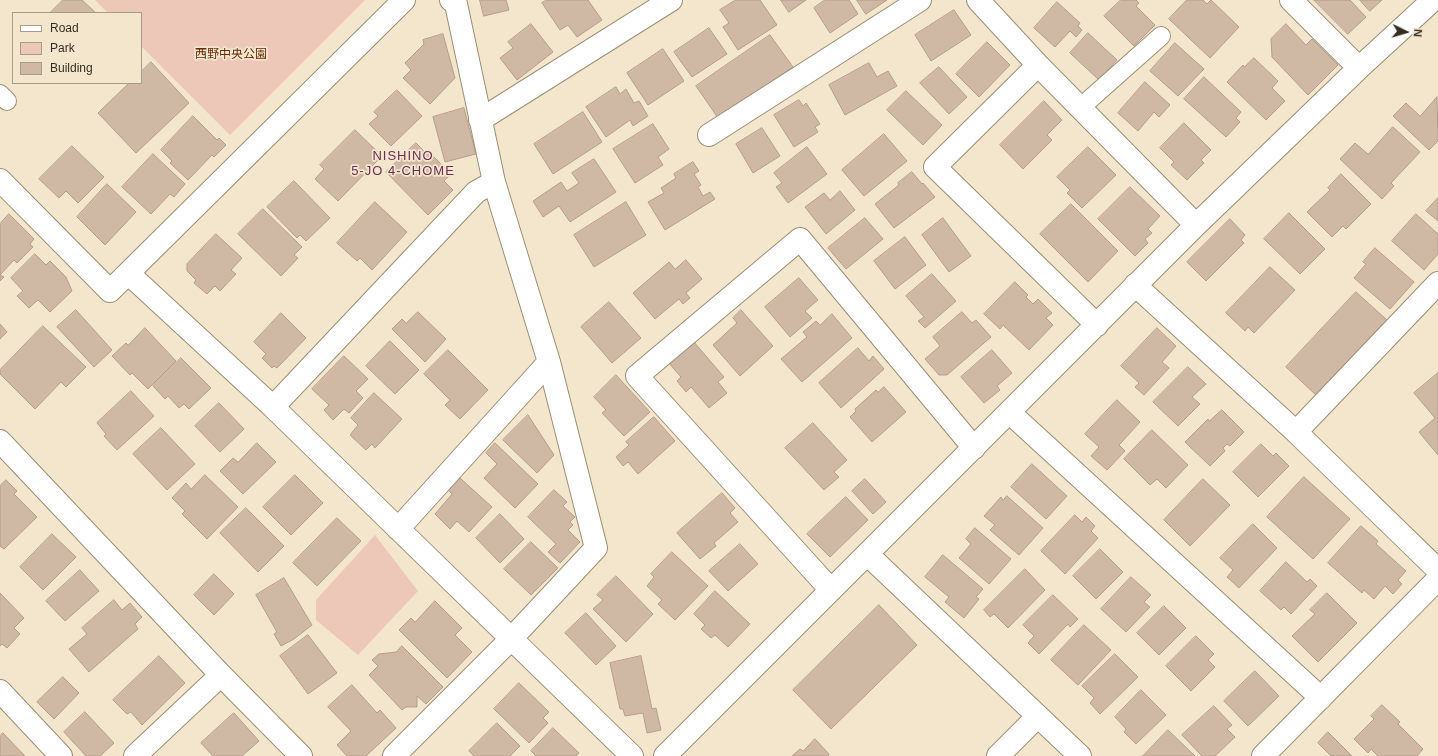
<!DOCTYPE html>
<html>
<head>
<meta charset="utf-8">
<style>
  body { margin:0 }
  #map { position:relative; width:1438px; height:756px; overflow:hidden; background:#f3e6cc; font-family:Arial,sans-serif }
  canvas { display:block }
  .legend { position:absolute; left:12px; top:12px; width:130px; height:72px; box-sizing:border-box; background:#f3e6cc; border:1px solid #a69c89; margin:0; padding:5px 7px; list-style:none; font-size:12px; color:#332e24 }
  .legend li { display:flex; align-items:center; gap:8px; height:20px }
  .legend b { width:20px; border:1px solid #a69c89 }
  .north { position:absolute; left:1386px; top:12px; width:40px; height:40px; -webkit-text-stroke:3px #f3e6cc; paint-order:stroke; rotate:95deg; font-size:11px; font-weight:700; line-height:16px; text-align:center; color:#332e24 }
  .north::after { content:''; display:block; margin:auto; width:14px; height:18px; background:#332e24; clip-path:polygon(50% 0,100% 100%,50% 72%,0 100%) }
</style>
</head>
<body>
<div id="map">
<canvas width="1438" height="756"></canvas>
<ul class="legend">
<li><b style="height:5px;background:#fff"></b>Road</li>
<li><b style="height:11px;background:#edc7b7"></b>Park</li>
<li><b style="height:11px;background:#cfb9a5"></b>Building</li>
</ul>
<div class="north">N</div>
</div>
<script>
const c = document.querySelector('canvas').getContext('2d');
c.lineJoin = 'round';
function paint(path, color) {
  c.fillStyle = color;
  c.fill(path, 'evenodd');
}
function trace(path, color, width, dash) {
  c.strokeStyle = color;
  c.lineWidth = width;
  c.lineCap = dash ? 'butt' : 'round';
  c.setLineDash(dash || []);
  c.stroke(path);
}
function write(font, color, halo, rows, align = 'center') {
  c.font = font + ' Arial,"Noto Sans JP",sans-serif';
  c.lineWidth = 3.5;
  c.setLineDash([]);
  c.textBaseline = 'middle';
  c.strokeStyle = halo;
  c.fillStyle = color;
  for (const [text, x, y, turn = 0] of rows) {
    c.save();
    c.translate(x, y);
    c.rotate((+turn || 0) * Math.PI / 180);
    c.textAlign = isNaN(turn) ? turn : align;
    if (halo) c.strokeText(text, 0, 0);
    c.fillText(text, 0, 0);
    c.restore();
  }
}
paint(new Path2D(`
  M95,0H365L230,135L141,46V13H108Z
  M375,535L418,591L358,655L316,620V600Z`), '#edc7b7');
const building = new Path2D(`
  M63,0H82L96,13H50Z
  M480,0H506L509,10L484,16Z
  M547,0H588L602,20L577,37L568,25L560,30L542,3Z
  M736,0H760L777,25L738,50L723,27L729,23L720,10Z
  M781,0H806L789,12Z
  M825,0H849L858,14L830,33L814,8Z
  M857,0H887L866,14Z
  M1121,0H1136L1139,3L1136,6L1155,25L1134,46L1104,16Z
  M1187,0H1203L1207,4L1211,0L1239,27L1210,58L1169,19Z
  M1314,0H1350L1366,17L1348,34Z
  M1360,0H1382L1370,11Z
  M1057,2L1080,23L1078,26L1082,30L1076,37L1070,31L1055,47L1034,28Z
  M954,10L971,35L931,61L915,35Z
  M531,24L553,52L517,80L500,58L513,48L508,42Z
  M1286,24L1306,45L1312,39L1338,65L1308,95L1272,57L1271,39Z
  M709,28L727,54L692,77L674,52Z
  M1088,33L1117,60L1099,80L1070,53Z
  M443,34L455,78L430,104L403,78L411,70L405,63L424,44L423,40Z
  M770,35L793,67L718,118L696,86Z
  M987,42L1010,65L979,97L956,74Z
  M1175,43L1204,69L1178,96L1150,71Z
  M663,49L684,81L648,105L627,73Z
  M1254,58L1278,81L1272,88L1285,101L1266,120L1227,82L1243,65L1244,67Z
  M151,62L189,103L136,153L98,113L129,83H141V72Z
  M869,63L877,77L888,71L897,86L845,115L829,85Z
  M939,67L967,97L949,114L920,83Z
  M1204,77L1241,112L1236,118L1240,122L1226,137L1184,99Z
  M1145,82L1170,105L1159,117L1154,112L1138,131L1118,113Z
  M616,87L620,94L626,89L634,103L639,101L648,116L633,126L630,120L606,137L586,107Z
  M397,90L422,116L391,146L369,124L378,116L374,112Z
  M906,91L942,125L923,145L887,110Z
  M1437,97L1438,141L1429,150L1393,116L1406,103L1420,116Z
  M799,100L803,106L806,103L820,124L815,127L818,132L794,147L774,115Z
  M1044,101L1062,120L1047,135L1052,140L1023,169L1000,145Z
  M464,108L476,154L445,162L433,117Z
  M583,112L602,142L553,174L534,144Z
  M193,116L217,140L219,138L226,145L214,157L212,155L188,180L170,163L172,161L161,150Z
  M1184,123L1211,150L1201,160L1204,163L1187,180L1171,165L1174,162L1160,148Z
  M653,124L669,149L658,157L663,165L635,183L613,149Z
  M1393,127L1420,152L1391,183L1394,186L1382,199L1340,159L1355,143L1368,154Z
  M762,128L780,156L753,173L736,144Z
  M355,130L382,156L338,201L315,179L324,169L320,165Z
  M884,134L907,161L864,196L842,170Z
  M416,143L427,154L429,152L451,174L444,181L453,190L428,215L386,172Z
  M72,146L104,177L78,203L66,191L59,198L39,179Z
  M807,147L827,174L788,203L776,187L782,183L774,173Z
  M1088,147L1116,175L1082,208L1067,193L1070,190L1057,177Z
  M153,154L185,184L174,197L170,194L151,214L122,187Z
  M594,159L616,192L570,222L559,206L543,217L533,201L561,182L567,191L579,183L572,173Z
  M693,162L699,171L694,174L701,185L698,187L703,196L710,192L715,199L665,230L648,202L664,193L661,188L676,178L674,174Z
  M912,172L922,184L923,183L935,197L894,228L875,204L899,185L898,183Z
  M1341,174L1371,204L1346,229L1343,226L1332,237L1307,212L1330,190L1328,188Z
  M294,181L330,218L306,241L300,235L297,238L267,207Z
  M107,184L136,212L105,245L77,217Z
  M1130,187L1160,216L1148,229L1152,233L1145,239L1148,243L1135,256L1098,219Z
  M840,191L855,210L826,234L805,207L824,193L830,200Z
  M1438,198V221L1426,211Z
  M375,202L407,232L372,270L360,258L357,261L337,243Z
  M626,202L646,235L594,267L574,235Z
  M1071,204L1118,251L1088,282L1040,234Z
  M263,209L302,247L294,255L298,258L281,276L238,234Z
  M1289,213L1325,249L1300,274L1264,239Z
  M9,214L34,239L30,244L33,247L17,263L14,260L0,275L4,277L0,281V224Z
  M1416,214L1438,234V254L1424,270L1392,241Z
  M865,218L883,239L846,269L828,248Z
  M943,218L971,256L949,272L922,235Z
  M1230,219L1245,235L1241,240L1244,243L1206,281L1187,262Z
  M216,234L242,258L231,270L236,274L220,291L215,286L207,294L194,283L196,280L187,271V264Z
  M905,237L926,265L895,289L874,261Z
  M1375,248L1414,282L1390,309L1354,278L1366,264L1363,262Z
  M35,254L46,265L50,261L66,277L72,291L50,312L38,300L29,308L17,296L23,291L11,278Z
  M686,260L702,279L686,293L690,298L683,304L679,299L655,319L633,293L669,262L675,269Z
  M1270,267L1295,290L1254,333L1248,327L1245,331L1226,313Z
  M932,274L956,301L925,328L918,321L924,317L906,296Z
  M799,278L818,300L805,311L812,318L790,337L765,307Z
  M1015,282L1028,295L1026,297L1033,304L1038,299L1052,313L1046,318L1053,325L1029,350L1003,325L1000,329L984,314Z
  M1356,292L1387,320L1317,396L1286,367Z
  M609,302L641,338L612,363L581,327Z
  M76,310L112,350L94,367L57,327Z
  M741,310L773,346L740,376L713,345L737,323L733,318Z
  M418,312L446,339L425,362L392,329L402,319L406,323Z
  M962,312L972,323L976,320L991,337L947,375H939L925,359L940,346L933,337Z
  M281,313L306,338L277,368L274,366L272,368L262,358L266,354L254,342Z
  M832,314L852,338L802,382L781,359L807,337L803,332L816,321L820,325Z
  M0,324L7,332L0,339Z
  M43,326L86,367L66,387L61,382L35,409L0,374V370Z
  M145,328L176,361L148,389L132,373L130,375L112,356L126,343L128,345Z
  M1157,328L1176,346L1162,362L1169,368L1144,395L1135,387L1139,383L1121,366Z
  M390,341L419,370L395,394L366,366Z
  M693,341L724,377L718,382L727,393L709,408L691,387L686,392L677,381L681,377L668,362Z
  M858,348L869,361L873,356L884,369L841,408L819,383Z
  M448,350L488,390L460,419L445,405L450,400L424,374Z
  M992,350L1012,373L997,386L1000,390L984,403L961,377Z
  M344,356L368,379L356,391L363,398L349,413L344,409L333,420L324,410L329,405L312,389Z
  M181,358L211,388L189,409L184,404L179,408L168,396L165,399L153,386Z
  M1188,367L1206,384L1192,397L1200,404L1178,426L1153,402Z
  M1438,373V455L1419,432L1435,418L1414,393Z
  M616,375L650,412L624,436L602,413L606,410L594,397Z
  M884,387L906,412L872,442L850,417L856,411L855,409L876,390L878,392Z
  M131,391L154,416L117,450L104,436L106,434L97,423Z
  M374,393L402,419L375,448L372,444L366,450L350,435L358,425L351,418Z
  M1117,400L1140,422L1119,445L1125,451L1107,470L1091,456L1099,447L1085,434Z
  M219,403L244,429L220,452L195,426Z
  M1222,410L1244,432L1230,446L1227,444L1223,448L1225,451L1210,466L1185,442L1208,419L1209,421Z
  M528,415L554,455L537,473L503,440Z
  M654,417L675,441L638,474L628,462L623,466L616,457L629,445L626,442Z
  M813,423L847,460L834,472L839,477L824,490L785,448Z
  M161,428L195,464L167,490L133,454Z
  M1152,430L1188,465L1166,488L1157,479L1150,485L1124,459Z
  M257,443L276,462L243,494L220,471L233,458L238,462Z
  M495,443L538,484L515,508L484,478L497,464L486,453Z
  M1261,444L1273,456L1276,453L1289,466L1258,497L1233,472Z
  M1032,464L1067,496L1046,519L1011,487Z
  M205,475L238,507L207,539L182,514L185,511L172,498L186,483L191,489Z
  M295,475L323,503L291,535L263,507Z
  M1304,477L1350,519L1313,559L1267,517Z
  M460,478L492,507L469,532L457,521L450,529L435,514L452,494L449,491Z
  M865,479L886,502L873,514L852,491Z
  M1203,479L1230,505L1190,546L1164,520Z
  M6,480L17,491L14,494L37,517L4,549L0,546V486Z
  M554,490L567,502L563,506L575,517L570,522L573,525L568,530L580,542L560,563L548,552L556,544L528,517Z
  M722,493L735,508L730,513L738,522L714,543L716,546L700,559L677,533Z
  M1007,496L1043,528L1019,555L990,530L995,525L984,516L1001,497L1003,500Z
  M846,497L868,520L830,557L807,534Z
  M246,508L284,546L258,572L220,533Z
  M500,514L524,539L500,563L476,538Z
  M1075,515L1082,522L1086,517L1095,526L1091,531L1098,538L1065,574L1041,551Z
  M337,518L361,541L317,586L293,563Z
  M1253,524L1277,548L1239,588L1227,577L1233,570L1220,558Z
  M1361,526L1378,541L1376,544L1406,571L1398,580L1402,584L1393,594L1385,586L1374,599L1364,590L1362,593L1328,563Z
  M975,528L1011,559L989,584L959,558L971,544L966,539Z
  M52,534L76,557L43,590L20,567Z
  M531,542L558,568L531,595L504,569Z
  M740,544L758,564L728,591L709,571Z
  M1100,549L1123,572L1096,599L1073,576Z
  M672,552L708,586L675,620L658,604L662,600L647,586L654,577L651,574Z
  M943,555L983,589L976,597L979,599L964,618L945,602L949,597L925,577Z
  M1286,562L1307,582L1310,579L1317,586L1291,614L1284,607L1281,610L1260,591Z
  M1025,569L1045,590L1008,628L994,614L990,617L984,610Z
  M80,570L99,591L65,621L46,601Z
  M214,574L234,594L214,615L194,595Z
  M616,576L653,614L626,642L593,609L603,600L597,595Z
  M1131,577L1151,595L1144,602L1150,607L1126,632L1101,609Z
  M284,578L312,625L294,639L281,646L274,634L277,632L256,595Z
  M715,591L750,624L728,647L715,635L711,638L701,629L705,625L694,614Z
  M0,593L24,618L14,628L20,634L7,648L2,644L0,646Z
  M1327,593L1357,623L1318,662L1292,636L1315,614L1310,610Z
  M1053,595L1078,619L1070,627L1068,624L1039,654L1028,643L1034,636L1023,625Z
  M114,600L122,610L130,603L142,617L135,624L138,629L89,672L69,649L87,634L82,628Z
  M435,601L462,628L455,635L472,652L447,678L399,630L411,618L415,622Z
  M879,605L917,645L831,729L793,690Z
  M1164,606L1186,628L1159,655L1137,633Z
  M586,613L616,646L596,665L565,633Z
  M1084,625L1111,650L1078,685L1051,660Z
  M308,635L337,673L308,694L280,656Z
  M1196,636L1214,654L1208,660L1215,667L1191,691L1166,666Z
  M402,646L443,687L426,704L417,696V707H406L402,710L369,675L378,666L372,660L379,654L396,652Z
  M1115,654L1138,677L1100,714L1090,703L1094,698L1082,686Z
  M159,656L185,683L142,725L131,712L127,714L113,700Z
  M641,656L652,709L656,708L661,730L647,733L643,713L625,716L623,709H620L610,663Z
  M1255,671L1279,696L1248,726L1224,701Z
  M63,677L79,693L54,719L37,702Z
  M519,683L549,712L543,718L548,723L529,743L494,709Z
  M352,685L377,713L380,710L396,728L366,756H347L337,745L351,731L328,707Z
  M1141,690L1166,715L1136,744L1124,732L1126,729L1115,717Z
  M1382,705L1400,722L1398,724L1423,749L1417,756H1378L1371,749L1368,753L1354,739L1374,719L1371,716Z
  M1214,706L1232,725L1227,729L1235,737L1215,756H1202L1182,735Z
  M85,712L114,743L100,756H86L64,732Z
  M234,713L259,741L242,756H213L201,743Z
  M497,723L520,746L510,756H474L469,751Z
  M553,728L579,753L576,756H536L531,751Z
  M1168,730L1195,756H1143Z
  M1328,732L1352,756H1331L1318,743Z
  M3,733L25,756H0V736Z
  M815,739L829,754L828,756H792L800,749L803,751Z`);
paint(building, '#cfb9a5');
trace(building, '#b49e8b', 1);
const service = new Path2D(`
  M0,94L7,101
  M1080,108L1161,36`);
const minor = new Path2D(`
  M978,0L1038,65L1196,225
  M1291,0L1359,68
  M1038,65L935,167L1097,325
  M480,120L671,0
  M709,135L920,0
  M0,180L110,291L404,0
  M129,274L273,407L632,756
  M1135,285L1296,432L1438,570
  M273,407L476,192L494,182
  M1009,412L1321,698
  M1296,432L1438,283
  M0,441L221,675L301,756
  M398,529L549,362
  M867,554L1080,756
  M831,590L637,376L800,239L974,448
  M0,691L61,756
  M135,756L221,675
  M394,756L512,638L596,548L549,362L494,182L456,4L451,0
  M665,756L1196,225L1359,68L1433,0
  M998,756L1038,716
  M1263,756L1438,579`);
trace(service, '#9a8f76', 20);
trace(minor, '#9a8f76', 24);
trace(service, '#fff', 18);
trace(minor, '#fff', 22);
write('12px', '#672b0b', '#f3e6cc', [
  ["西野中央公園",231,55]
]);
c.letterSpacing = '1px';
write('13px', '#6b2e54', '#f3e6cc', [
  ["NISHINO",403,156],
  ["5-JO 4-CHOME",403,171]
]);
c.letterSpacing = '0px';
</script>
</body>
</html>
